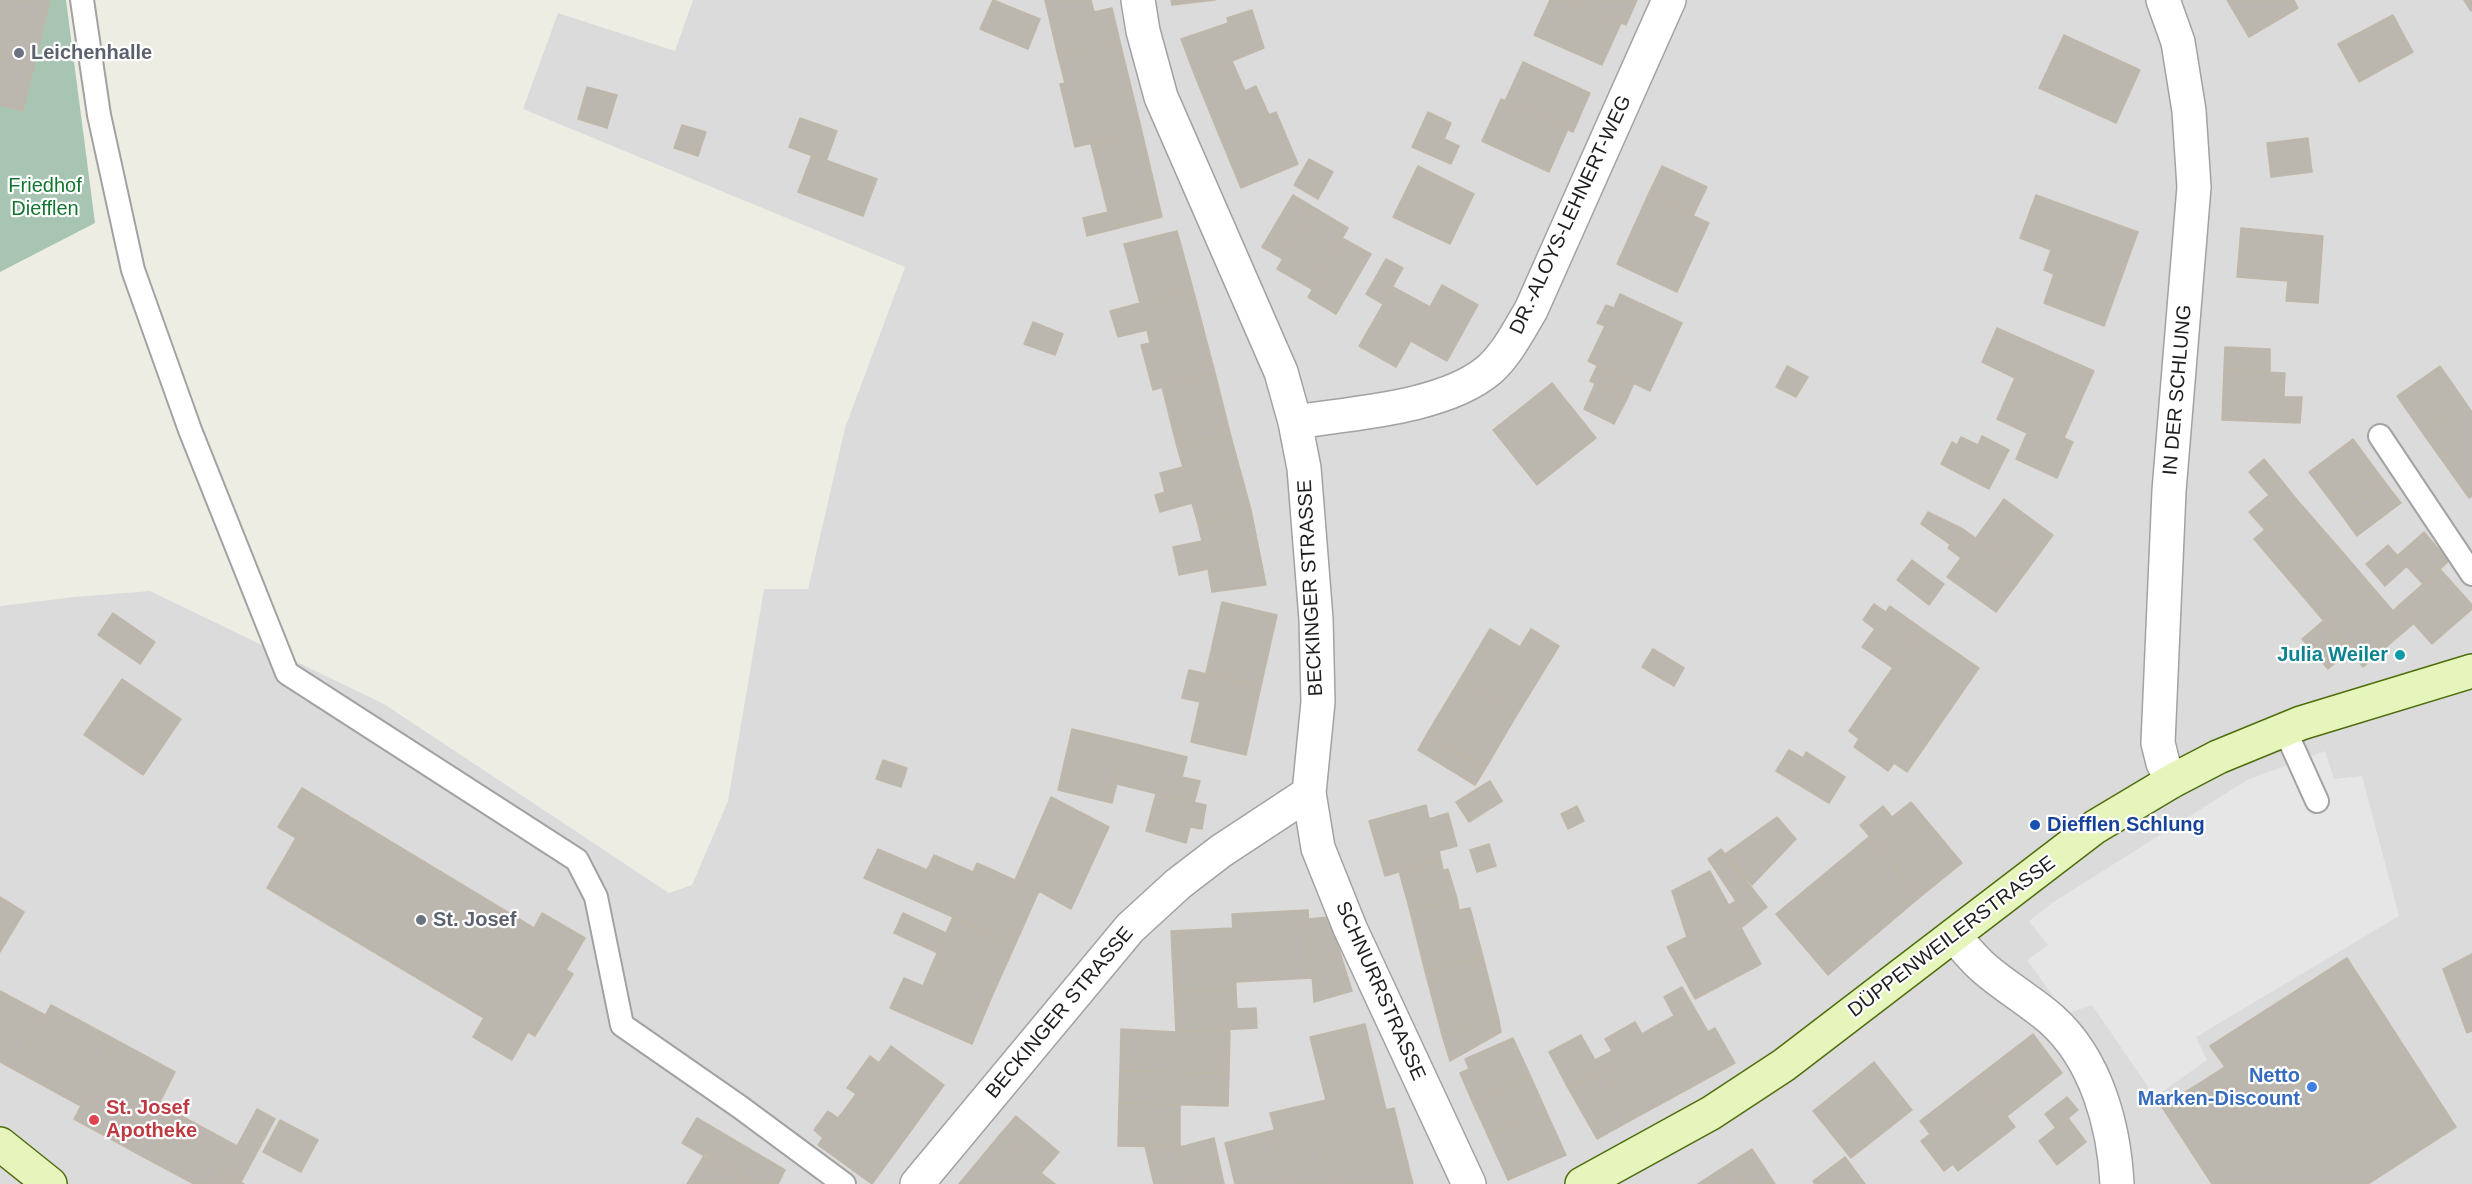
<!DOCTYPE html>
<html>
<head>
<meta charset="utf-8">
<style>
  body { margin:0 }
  canvas { display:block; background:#eeede4 }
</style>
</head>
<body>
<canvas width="2472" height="1184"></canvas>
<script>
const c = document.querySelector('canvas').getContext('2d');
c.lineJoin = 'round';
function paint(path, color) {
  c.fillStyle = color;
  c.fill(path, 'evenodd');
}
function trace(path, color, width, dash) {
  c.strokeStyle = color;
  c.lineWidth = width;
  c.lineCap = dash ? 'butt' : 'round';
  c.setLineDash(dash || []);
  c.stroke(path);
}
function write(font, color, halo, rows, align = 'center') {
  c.font = font + ' Arial,sans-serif';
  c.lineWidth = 4.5;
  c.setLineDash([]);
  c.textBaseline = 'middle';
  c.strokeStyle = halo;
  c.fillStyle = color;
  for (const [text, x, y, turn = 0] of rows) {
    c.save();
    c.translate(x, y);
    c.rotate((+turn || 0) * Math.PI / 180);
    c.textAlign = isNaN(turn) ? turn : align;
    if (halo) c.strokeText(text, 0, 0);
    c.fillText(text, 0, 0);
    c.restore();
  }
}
paint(new Path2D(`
  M693,0H2472V1184H0V606L74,597L150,591L384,704L669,893L692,885L728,801L764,589H808L845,428L905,267L523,109L558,13L675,51Z`), '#dcdbdb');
paint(new Path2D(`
  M0,0H66L95,223L0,272Z`), '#a7c5b2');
paint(new Path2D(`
  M2325,751L2334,779L2362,776L2399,916L2196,1037L2207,1060L2155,1097L2092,1005L2066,1014L2027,960L2048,945L2029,921L2052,903L2247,780Z`), '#e6e6e6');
const building = new Path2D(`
  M0,0H50L23,111L0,105Z
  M993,0L1040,19L1028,49L980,29Z
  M1045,0H1091L1094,12L1112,8L1120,42L1058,56Z
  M1171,0H1215L1172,5Z
  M1550,0H1570L1621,23L1602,65L1534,35Z
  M1570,0H1637L1626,25Z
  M2227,0H2294L2298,8L2249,37Z
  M2464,0H2472V10L2471,11Z
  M1252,10L1264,48L1195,76L1181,39L1228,23L1227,18Z
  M2393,15L2413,52L2359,82L2338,44Z
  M2064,35L2140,70L2116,123L2039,88Z
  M1120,42L1142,132L1075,147L1060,84L1065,83L1058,56Z
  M1232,61L1245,91L1256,86L1269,115L1219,135L1195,76Z
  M1523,62L1590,93L1573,132L1505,101Z
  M587,87L617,95L607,128L578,119Z
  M1501,99L1568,129L1549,172L1482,141Z
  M1276,112L1298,164L1241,188L1219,135Z
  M1428,112L1451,123L1444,139L1459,146L1451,164L1412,147Z
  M800,118L837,131L826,161L789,147Z
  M682,125L706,132L698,156L674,148Z
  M1142,132L1158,200L1108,212L1091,144Z
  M2308,138L2312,172L2271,177L2267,143Z
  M812,155L877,179L863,216L798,192Z
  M1309,159L1333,172L1318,199L1294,185Z
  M1418,166L1474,194L1450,244L1393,217Z
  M1662,166L1707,187L1693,216L1648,195Z
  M1293,195L1313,207L1283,259L1262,247Z
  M1648,195L1709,223L1677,292L1617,264Z
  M2036,195L2138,232L2104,326L2044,303L2054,274L2044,270L2051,250L2020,238Z
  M1158,200L1162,217L1087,236L1083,218Z
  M1313,207L1348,228L1312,289L1277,269Z
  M2241,228L2323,236L2318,303L2286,301L2288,281L2237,277Z
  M1177,231L1193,289L1140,303L1124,244Z
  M1342,238L1371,254L1336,314L1308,297Z
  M1386,259L1403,268L1383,304L1366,294Z
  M1442,285L1478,305L1447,361L1411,341Z
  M1393,287L1430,307L1396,367L1359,346Z
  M1193,289L1215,373L1153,390L1141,345L1150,343L1147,330L1118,337L1110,311Z
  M1620,294L1682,323L1650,391L1588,361L1605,326L1597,323L1606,305L1614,308Z
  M1033,322L1063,334L1055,355L1024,344Z
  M1997,328L2094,371L2064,438L2073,442L2057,478L2016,459L2027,433L1997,419L2015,378L1982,362Z
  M2225,347L2270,349V372L2224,370Z
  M1597,366L1634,383L1627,399L1590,381Z
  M1787,366L1808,377L1796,397L1776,387Z
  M2440,366L2465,402L2422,432L2397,396Z
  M2224,370L2285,373L2284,397H2302L2300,423L2222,420Z
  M1215,373L1230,433L1177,447L1162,387Z
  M1552,383L1596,438L1537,485L1493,430Z
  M1595,384L1627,399L1614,424L1584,409Z
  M2465,402L2472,412V496L2469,498L2422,432Z
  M1230,433L1251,510L1198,524L1192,503L1160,512L1155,495L1165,492L1160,473L1183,467L1177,447Z
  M1982,436L2009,450L1989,489L1941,464L1952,442L1957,445L1961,437L1978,445Z
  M2353,439L2384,481L2341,514L2309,472Z
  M2264,459L2298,501L2265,530L2249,512L2269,495L2249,472Z
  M2384,481L2401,503L2357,536L2341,514Z
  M2004,499L2053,535L2025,573L1976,538Z
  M2298,501L2339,548L2294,586L2254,539Z
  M1251,510L1266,585L1212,592L1208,569L1179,575L1173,547L1202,541L1198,524Z
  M1928,512L1963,529L1951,545L1921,524Z
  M1963,529L2025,573L1996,612L1947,577L1961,558L1948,548Z
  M2424,532L2449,561L2423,584L2397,556Z
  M2388,545L2407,566L2385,586L2366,564Z
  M2339,548L2393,611L2398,606L2413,624L2363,667L2294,586Z
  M1912,560L1944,584L1929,605L1897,580Z
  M2440,569L2472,605V609L2432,644L2398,606Z
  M1222,602L1277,615L1261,686L1206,673Z
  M1874,604L1886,612L1890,606L1921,628L1893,668L1862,647L1875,629L1863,620Z
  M113,613L155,642L140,664L98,635Z
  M2323,621L2349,651L2328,669L2302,639Z
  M1921,628L1979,668L1943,720L1885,679Z
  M1490,629L1520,647L1531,629L1559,646L1516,716L1459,681Z
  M1653,649L1684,668L1674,686L1642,667Z
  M1189,670L1261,686L1246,755L1191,742L1200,702L1182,698Z
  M122,679L181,719L143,775L84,735Z
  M1885,679L1943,720L1907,772L1894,763L1888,771L1854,747L1859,739L1849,731Z
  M1459,681L1516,716L1485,769L1427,734Z
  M1072,729L1127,742L1112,803L1058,790Z
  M1427,734L1485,769L1475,785L1418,750Z
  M1127,742L1187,757L1182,777L1200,781L1194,803L1117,784Z
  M1789,750L1803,758L1806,752L1845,777L1829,803L1776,771Z
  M883,760L907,768L901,787L876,779Z
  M1490,781L1502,801L1469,822L1456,802Z
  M302,788L534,928L542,913L585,938L566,970L573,974L535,1036L528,1032L512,1060L473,1037L484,1018L267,888L296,838L278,827Z
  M1156,794L1206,805L1202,829L1190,827L1186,843L1146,831Z
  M1051,797L1109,827L1071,909L1039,891L1015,880Z
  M1911,802L1962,863L1920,897L1860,825L1883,806L1892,817Z
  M1426,805L1429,819L1448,813L1457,846L1439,851L1441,860L1385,876L1369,821Z
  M1577,806L1584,821L1568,829L1561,814Z
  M1777,817L1796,839L1752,885L1725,854Z
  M1870,836L1920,897L1828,975L1776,914Z
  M1489,844L1496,866L1477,872L1470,850Z
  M878,849L927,870L934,855L973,872L953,917L864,878Z
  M1721,849L1767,907L1741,928L1729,905L1736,901L1708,859Z
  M1441,860L1443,870L1448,869L1457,899L1410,911L1399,871Z
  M977,863L1039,891L1015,945L953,917Z
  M1710,871L1761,964L1695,999L1667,947L1687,937L1672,891Z
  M0,897L24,912L0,952Z
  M1457,899L1459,910L1470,908L1483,957L1425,971L1410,911Z
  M1308,910L1312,978L1236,982L1232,914Z
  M903,913L946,933L938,953L894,933Z
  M953,917L1015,945L993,994L931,967Z
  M1329,917L1352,991L1314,1002L1308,919Z
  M1233,928L1236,989L1174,992L1171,931Z
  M2472,954V1031L2467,1033L2443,969Z
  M1483,957L1499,1020L1442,1035L1425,971Z
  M2347,958L2456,1127L2368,1184H2212L2162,1107L2225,1067L2210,1046Z
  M931,967L993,994L972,1044L890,1008L904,978L923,986Z
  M1682,987L1708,1032L1715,1028L1735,1063L1688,1089L1654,1027L1674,1016L1664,997Z
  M1236,989L1237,1009L1256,1008L1257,1028L1176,1032L1174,992Z
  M0,991L45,1015L15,1070L0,1062Z
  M51,1005L116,1040L81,1106L15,1070Z
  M1499,1020L1501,1032L1450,1061L1442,1035Z
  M1635,1022L1642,1034L1654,1027L1688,1089L1633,1119L1599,1058L1612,1051L1605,1039Z
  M1365,1024L1386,1110L1394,1108L1413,1184H1333L1313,1103L1326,1100L1310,1037Z
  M1121,1029L1176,1032L1230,1029L1229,1073L1120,1071Z
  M2033,1034L2062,1073L2007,1116L1977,1077Z
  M1581,1035L1595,1060L1599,1058L1604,1068L1568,1088L1549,1052Z
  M1513,1038L1530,1075L1472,1101L1460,1073L1469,1069L1465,1059Z
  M116,1040L175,1072L159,1104L176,1113L151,1161L74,1119Z
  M891,1046L944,1085L899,1147L846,1108L856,1094L847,1088L870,1056L879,1063Z
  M1874,1062L1912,1110L1851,1158L1813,1111Z
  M1604,1068L1633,1119L1597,1139L1568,1088Z
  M1120,1071L1229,1073L1228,1106L1119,1103Z
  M1530,1075L1546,1111L1488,1136L1472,1101Z
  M1977,1077L2015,1127L1958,1171L1953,1164L1944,1171L1921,1141L1930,1134L1920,1121Z
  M2067,1097L2078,1110L2056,1128L2045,1114Z
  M1119,1103L1180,1105V1147L1118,1146Z
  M1313,1103L1333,1184H1288L1270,1113Z
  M846,1108L899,1147L872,1184L818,1145L823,1138L814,1130L828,1111L838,1118Z
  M257,1109L275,1119L241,1182L223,1172Z
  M1546,1111L1566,1155L1508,1180L1488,1136Z
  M176,1113L237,1146L216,1184H194L151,1161Z
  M1016,1116L1059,1152L1041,1173L998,1137Z
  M697,1118L785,1170L778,1184H753L682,1143Z
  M2068,1118L2086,1142L2057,1165L2039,1141Z
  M280,1120L318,1140L301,1172L263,1152Z
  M1274,1130L1288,1184H1235L1225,1143Z
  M998,1137L1041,1173L1055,1184H959Z
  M1214,1138L1224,1184H1189L1180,1147Z
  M1145,1146L1180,1147L1189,1184H1154Z
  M1752,1149L1775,1184H1745L1732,1162Z
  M705,1154L753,1184H687Z
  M1845,1157L1865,1184H1815L1813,1181Z
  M1732,1162L1745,1184H1698Z
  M223,1172L241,1182L244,1184H216Z`);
paint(building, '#bbb6ae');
trace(building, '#bfb7a8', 1.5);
const lane = new Path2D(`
  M82,0L99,115L133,270L190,430L287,673L577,860L596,897L622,1025L740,1107L844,1184
  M2380,436L2472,574
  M2285,730L2317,801`);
const street = new Path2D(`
  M1138,0L1143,31L1161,97L1281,372L1295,422L1304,468L1316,619L1318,702L1309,793L1318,848L1350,928L1469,1184
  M2163,0L2178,42L2189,111L2194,187L2169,491L2158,743L2163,763L2172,781
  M1295,422C1352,413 1444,408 1489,370C1507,354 1519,330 1531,310L1669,0
  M1954,936C1964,947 1974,960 1985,969C2006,987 2030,1001 2051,1019C2096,1059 2114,1125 2117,1184
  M917,1184L1130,928L1178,884L1221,851L1309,793`);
const secondary = new Path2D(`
  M0,1144L50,1184
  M1582,1184L1711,1113L1784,1065L2095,827L2172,781L2218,757L2301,723L2472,671`);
trace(lane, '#a2a2a2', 26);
trace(street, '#a2a2a2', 36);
trace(secondary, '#4e6d0c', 36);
trace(lane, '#fff', 22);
trace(street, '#fff', 33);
trace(secondary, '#e6f5bb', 33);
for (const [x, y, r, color] of [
  [19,53,6,"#6b7280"],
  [2400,655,6,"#0f9aa8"],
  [2035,825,6,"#1a4fb4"],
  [421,920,6,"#6b7280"],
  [2312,1087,6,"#3f7fe0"],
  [94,1120,6,"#e0444e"]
]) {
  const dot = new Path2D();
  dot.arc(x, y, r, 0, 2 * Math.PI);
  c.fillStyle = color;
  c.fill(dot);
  trace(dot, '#fff', 2);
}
write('bold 20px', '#5b616d', '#fff', [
  ["Leichenhalle",31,53],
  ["St. Josef",433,920]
], 'left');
write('20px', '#137530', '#fff', [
  ["Friedhof",45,186],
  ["Diefflen",45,209]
]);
write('20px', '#1e1e1e', '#fff', [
  ["DR.-ALOYS-LEHNERT-WEG",1571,215,-65],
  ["IN DER SCHLUNG",2178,390,-85],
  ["BECKINGER STRASSE",1311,588,-93],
  ["DÜPPENWEILERSTRASSE",1952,937,-37],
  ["SCHNURRSTRASSE",1380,991,66],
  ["BECKINGER STRASSE",1060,1013,-50]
]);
write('bold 20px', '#0d838f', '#fff', [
  ["Julia Weiler",2388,655]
], 'right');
write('bold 20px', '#164399', '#fff', [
  ["Diefflen Schlung",2047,825]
], 'left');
write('bold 20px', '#366cbe', '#fff', [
  ["Netto",2300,1076],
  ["Marken-Discount",2300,1099]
], 'right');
write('bold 20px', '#be3a42', '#fff', [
  ["St. Josef",106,1108],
  ["Apotheke",106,1131]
], 'left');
</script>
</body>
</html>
